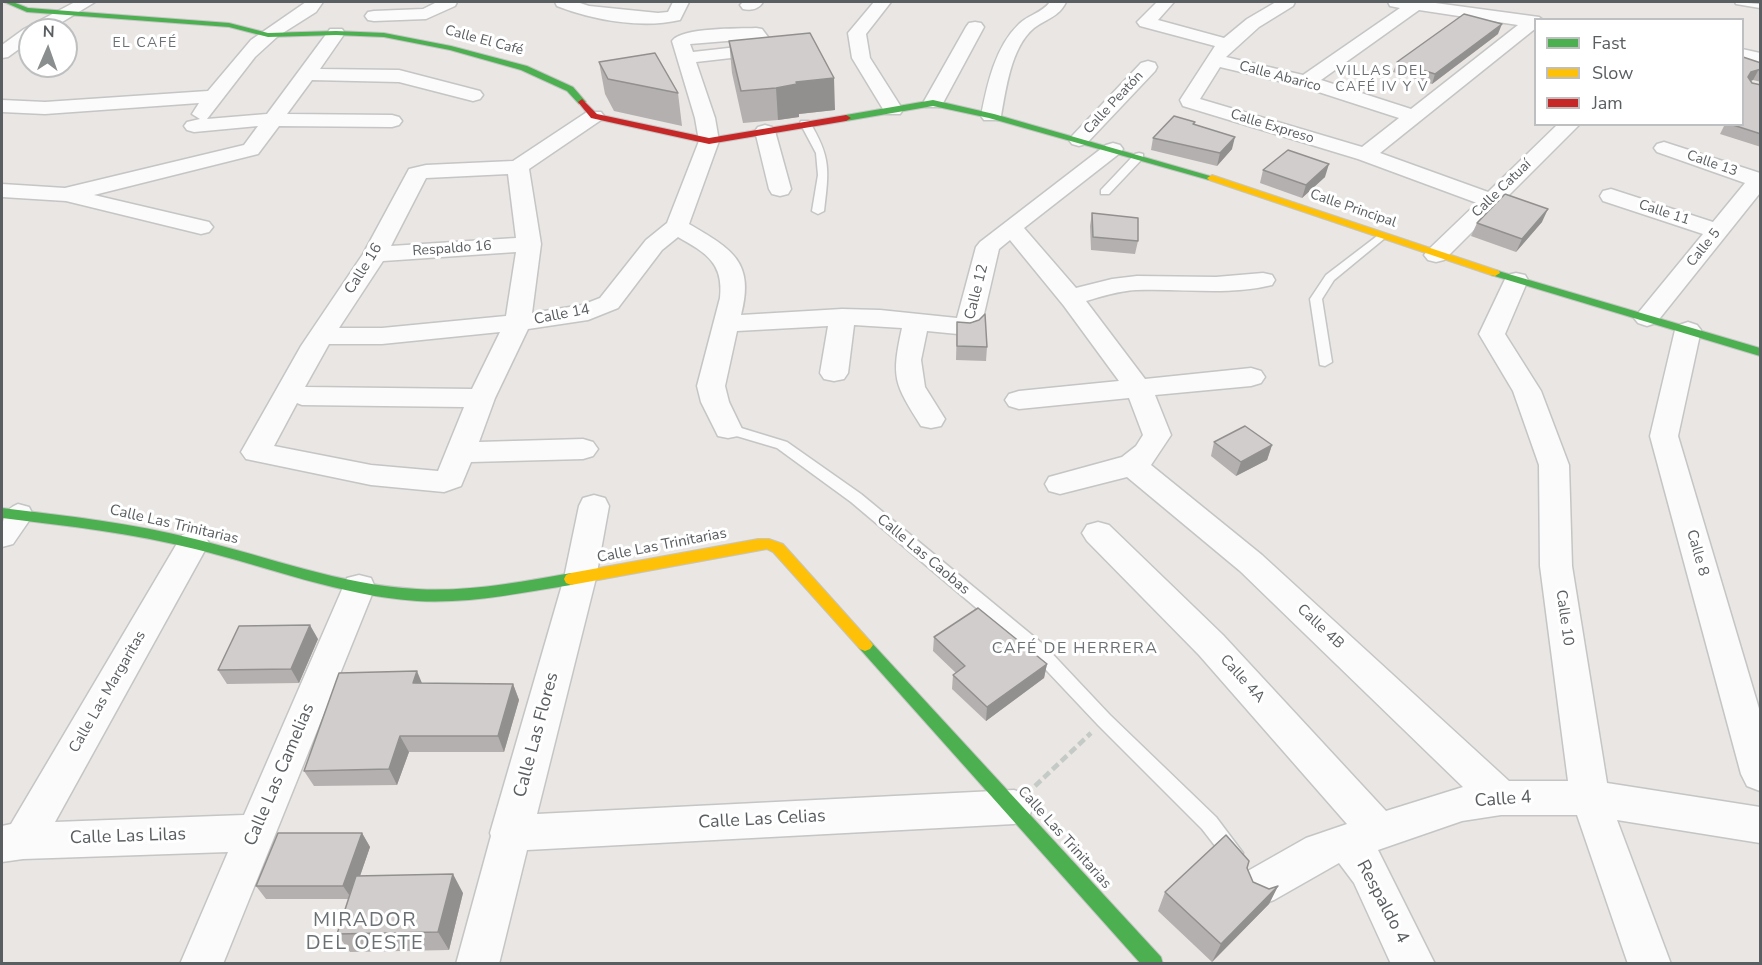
<!DOCTYPE html>
<html>
<head>
<meta charset="utf-8">
<style>
  body { margin:0 }
  #map { position:relative; width:1762px; height:965px; overflow:hidden; background:#e9e6e3; font-family:"Nunito Sans",sans-serif }
  canvas { display:block }
  .frame { position:absolute; inset:0; border:3px solid #595e61; pointer-events:none }
  .legend { position:absolute; left:1534px; top:18px; width:210px; height:108px; box-sizing:border-box; background:#fff; border:2px solid #bdbfc0; margin:0; padding:8px 10px; list-style:none; font-size:18px; color:#595e61 }
  .legend li { display:flex; align-items:center; gap:12px; height:30px }
  .legend b { width:30px; border:2px solid #bdbfc0 }
  .north { position:absolute; left:18px; top:18px; width:60px; height:60px; box-sizing:border-box; background:#fff; border:2px solid #bdbfc0; border-radius:50%; rotate:2deg; font-size:16px; font-weight:700; line-height:24px; text-align:center; color:#595e61 }
  .north::after { content:''; display:block; margin:auto; width:21px; height:27px; background:#8b8e8e; clip-path:polygon(50% 0,100% 100%,50% 72%,0 100%) }
</style>
</head>
<body>
<div id="map">
<canvas width="1762" height="965"></canvas>
<div class="frame"></div>
<ul class="legend">
<li><b style="height:8px;background:#4caf50"></b>Fast</li>
<li><b style="height:8px;background:#ffc107"></b>Slow</li>
<li><b style="height:8px;background:#c62828"></b>Jam</li>
</ul>
<div class="north">N</div>
</div>
<script>
const c = document.querySelector('canvas').getContext('2d');
c.lineJoin = 'round';
function trace(path, color, width, dash) {
  c.strokeStyle = color;
  c.lineWidth = width;
  c.lineCap = dash ? 'butt' : 'round';
  c.setLineDash(dash || []);
  c.stroke(path);
}
function paint(path, color) {
  c.fillStyle = color;
  c.fill(path, 'evenodd');
}
function write(font, color, halo, rows, align = 'center') {
  c.font = font + ' "Nunito Sans",sans-serif';
  c.lineWidth = 6;
  c.setLineDash([]);
  c.textBaseline = 'middle';
  c.strokeStyle = halo;
  c.fillStyle = color;
  for (const [text, x, y, turn = 0] of rows) {
    c.save();
    c.translate(x, y);
    c.rotate((+turn || 0) * Math.PI / 180);
    c.textAlign = isNaN(turn) ? turn : align;
    if (halo) c.strokeText(text, 0, 0);
    c.fillText(text, 0, 0);
    c.restore();
  }
}
const lane = new Path2D(`
  M1735,2L1760,4V8L1736,4Z
  M801,121H809C831,157 829,170 824,211L818,214L812,211L818,175L816,153L800,123Z
  M1139,153L1143,154V158L1109,194H1101V190L1135,154Z
  M1381,233L1385,234V238L1334,280L1322,299L1332,362L1325,366L1320,365L1310,299L1326,275Z
  M728,424L787,442L861,494L1044,645L1110,715L1216,817L1243,853L1240,860L1233,862L1226,860L1202,829L1098,725L1032,655L851,502L777,448L723,432L721,429Z`);
const street = new Path2D(`
  M75,2H95L49,30H30V41L8,57L2,58V45L24,29Z
  M306,2H323L316,12L278,36L255,57L207,119L267,114L330,29H342L345,33L320,69L399,70L480,91L483,95L480,99L473,101L399,82L312,80L287,114L392,115L399,117L402,121L399,125L392,127L279,126L258,154L94,195L209,222L213,227L209,232L201,234L66,201L2,197V184L65,188L244,145L258,126L194,132L187,130L184,126L187,122L200,119L192,114L199,103L45,114L2,112V100L45,102L208,91L251,40Z
  M437,2H457L455,6L426,19L374,21L368,20L365,16L368,12L374,11L423,9Z
  M555,2H577L589,6L658,13L668,12L673,2H689L680,20C641,29 593,20 557,6Z
  M743,2H763C759,9 751,11 743,9L740,5Z
  M874,2H891L866,34L870,58L903,110L900,114H886L852,58L848,33Z
  M1050,2H1066C1059,17 1046,19 1034,28C1011,47 1006,89 1001,116L998,120H984L981,116C987,85 995,47 1019,24C1028,15 1042,13 1050,2Z
  M1157,2H1174L1158,20L1224,38L1247,19L1276,2H1295L1293,6L1259,27L1226,57L1303,75L1400,8L1390,6L1388,2H1428L1539,17L1543,20H1536V28L1380,153L1488,192L1558,124H1580L1444,260L1436,262L1428,260L1424,255L1428,250L1477,203L1358,159L1183,106L1180,100L1215,46L1140,26L1137,22ZM1419,10L1518,25L1411,109L1321,80ZM1220,67L1300,86L1399,118L1362,147L1200,99Z
  M975,22L981,23L984,27L943,103L940,107H926L923,103L966,27L969,23Z
  M756,28L762,29L774,45L766,54L696,62L715,118L719,141L689,224C732,249 755,262 741,315L842,309L880,310L957,318L976,247L980,242L1106,145L1113,143L1120,145L1123,149L1120,153L1024,228L1076,288L1112,279L1137,276L1216,277L1263,273L1272,275L1275,280L1272,285C1227,296 1182,288 1136,290C1119,291 1103,296 1086,301L1145,379L1251,368L1261,371L1265,377L1261,383L1251,386L1155,395L1171,435L1151,465L1262,555L1509,781H1568L1540,566L1539,465L1513,391L1479,334L1507,275L1516,273L1525,275L1528,280L1505,334L1541,391L1569,465L1572,566L1607,783L1760,807V843L1617,820L1671,964H1628L1577,815H1501L1462,821L1378,850L1435,964H1391L1354,883L1339,863L1274,900L1260,905L1246,900L1240,886L1246,872L1306,838L1347,824L1199,655L1087,541L1082,533L1087,525L1098,522L1109,525L1223,635L1386,811L1463,787L1240,571L1127,477L1060,494L1049,491L1045,484L1049,477L1122,457L1136,446L1143,435L1129,398L1019,409L1009,406L1005,400L1009,394L1019,391L1119,381L1064,306L1010,240L999,249L981,327L977,332L968,335L927,331L921,360L925,387L945,419L941,426L931,428L921,426C894,383 891,378 902,328L854,325L848,373L844,379L834,381L824,379L820,373L828,326L737,331L725,386L729,402L742,429L738,436L728,438L718,436L701,402L697,386L720,298C724,263 706,253 678,237L662,250L618,308L588,320L528,329L495,398L479,442L583,439L593,442L598,449L593,456L583,459L471,462L461,486L444,492L371,485L246,459L241,452L301,346L363,254L409,169L426,165L513,161L587,112H601L604,116L601,120L529,169L541,244L532,313L582,305L600,298L646,240L667,223L699,141L695,118L672,41C682,27 738,29 756,28ZM751,39L755,45L693,52L690,44ZM508,174L516,238L391,246L426,178ZM516,252L506,316L382,328H339L383,261ZM500,332L472,389L305,387L329,344H382ZM297,403L302,405L464,407L438,471L371,465L274,446Z
  M1742,49L1760,53V64L1742,60Z
  M1148,61L1155,63L1157,67L1155,71L1086,144L1079,146L1072,144L1069,140L1072,136L1141,63Z
  M765,125L772,127L775,131L791,189L788,194L780,196L772,194L769,189L755,131L758,127Z
  M1664,142L1760,173V193L1656,323L1647,326L1638,323L1634,318L1703,234L1603,201L1600,196L1603,191L1611,189L1713,222L1745,183L1657,152L1654,148L1657,144Z
  M1688,322L1697,325L1701,330L1678,436L1760,712V791L1747,786L1741,774L1650,436L1675,330L1679,325Z
  M594,495L605,498L609,506L596,578L537,814L1014,790L1028,795L1033,807L1028,819L1014,824L527,850L499,964H456L491,836L490,833L564,578L579,506L583,498Z
  M18,504L29,507L33,515L13,544L2,547C2,527 0,511 18,504Z
  M193,531L204,535L209,543L55,822L244,815L347,578L359,575L371,578L375,587L223,964H180L228,852L23,859L2,862V826L11,824L182,535Z`);
const fast = new Path2D(`
  M4,2H13L28,8L229,23L268,33L336,31L384,33L451,46L527,66L573,87L586,102L579,104L567,91L521,70L450,50L384,37L336,35L268,37L229,27L27,12Z
  M933,100L994,114L1217,178L1209,180L989,118L933,106L846,121L841,118L846,115Z
  M1495,270L1760,348V356L1491,275L1490,273Z
  M2,508C67,516 132,523 195,539C269,557 341,585 417,589C469,592 520,582 571,573L576,575L578,579L576,583L571,585C520,593 469,604 417,601C341,596 269,567 195,549C132,533 67,526 2,518Z
  M865,639L870,641L1161,957L1163,964H1141L860,649L857,645L860,641Z`);
const slow = new Path2D(`
  M1212,175L1499,271L1500,273L1495,276L1491,275L1209,180L1207,178Z
  M758,539H769L783,544L870,641L873,645L870,649L865,651L860,649L773,552L767,549L571,585L566,583L564,579L566,575L571,573Z`);
const jam = new Path2D(`
  M582,99L597,114L709,138L846,115L851,118L846,121L709,144L591,118L578,102Z`);
trace(lane, '#c5c5c5', 3);
trace(street, '#c5c5c5', 3);
trace(fast, '#c5c5c5', 2);
trace(slow, '#c5c5c5', 2);
trace(jam, '#c5c5c5', 2);
trace(new Path2D(`
  M1035,786L1091,733`), '#c4cac6', 4.5, [8, 4]);
paint(lane, '#fcfbfb');
paint(street, '#fcfbfb');
paint(fast, '#4caf50');
paint(slow, '#ffc107');
paint(jam, '#c62828');
paint(new Path2D(`
  M1498,34L1432,84L1393,72L1397,62Z
  M729,41L835,110L799,114V117L778,120L743,123L732,73Z
  M1743,57L1761,63V82L1753,80L1750,81L1752,83L1761,85V147L1720,134L1725,124H1743Z
  M599,62L678,93L682,126L614,111L605,94Z
  M1195,122L1194,125L1232,149L1217,166L1151,150L1153,138Z
  M1263,170L1325,177L1302,198L1260,183Z
  M1092,213L1138,241L1135,254L1091,250L1090,226Z
  M1542,222L1516,252L1471,236L1477,223Z
  M979,320L987,347L986,361L956,360L957,322L970,323Z
  M1214,442L1272,445L1267,460L1236,476L1211,456Z
  M934,637L1047,664L1044,678L986,721L952,689L953,675L956,673L933,651Z
  M318,639L299,683L227,684L218,670Z
  M422,683L513,684L519,700L504,752H409L397,785L314,786L304,771Z
  M362,833L370,847L360,876L463,893L449,950L350,952L337,934L349,899H266L256,886Z
  M1247,868L1253,882L1269,889L1278,886L1269,904L1212,962L1158,911L1165,892Z`), '#b3b0af');
paint(new Path2D(`
  M1502,24L1498,34L1432,84L1435,74Z
  M1759,69L1753,80L1745,83L1751,72Z
  M834,78L835,110L799,114V117L778,120L776,88L796,82Z
  M1235,137L1232,149L1217,166L1220,153Z
  M1329,164L1325,177L1302,198L1306,185Z
  M1548,209L1542,222L1516,252L1522,239Z
  M1272,445L1267,460L1236,476L1241,462Z
  M310,625L318,639L299,683L291,669Z
  M1047,664L1044,678L986,721L987,707Z
  M417,671L424,688L413,683Z
  M513,684L519,700L504,752L498,736Z
  M400,736L409,752L397,785L389,769Z
  M362,833L370,847L352,899L343,886Z
  M453,874L463,893L449,950L438,932Z
  M1278,886L1269,904L1212,962L1221,944Z`), '#92908f');
const building = new Path2D(`
  M1464,14L1502,24L1435,74L1397,62Z
  M810,33L834,78L796,82L797,84L776,88L741,91L729,41Z
  M655,53L678,93L608,79L599,62Z
  M1743,57L1761,63V69L1751,72L1748,77L1752,83L1761,85V134L1730,124H1743Z
  M1174,116L1195,122L1193,124L1235,137L1220,153L1153,138Z
  M1288,150L1329,164L1306,185L1263,170Z
  M1505,194L1548,209L1522,239L1477,223Z
  M1092,213L1138,218V241L1093,237Z
  M985,314L987,347L957,346V322L970,323L979,320Z
  M1245,426L1272,445L1241,462L1214,442Z
  M978,608L1047,664L987,707L953,675L965,666L934,637Z
  M310,625L291,669L218,670L239,626Z
  M417,671L413,683L513,684L498,736H400L389,769L304,771L339,673Z
  M278,833H362L343,886H256Z
  M1226,835L1249,861L1247,868L1253,882L1269,889L1278,886L1221,944L1165,892Z
  M453,874L438,932L337,934L356,876Z`);
paint(building, '#d0cdcc');
trace(building, '#92908f', 1.5);
write('14px', '#595e61', '#fff', [
  ["Calle El Café",484,41,15],
  ["Calle Abarico",1280,77,15],
  ["Calle Peatón",1114,103,-47],
  ["Calle Expreso",1272,127,17],
  ["Calle 13",1712,164,19],
  ["Calle Catuaí",1502,189,-44],
  ["Calle Principal",1353,209,19],
  ["Calle 11",1664,213,18],
  ["Calle 5",1704,248,-51],
  ["Respaldo 16",452,249,-4]
]);
c.letterSpacing = '1.5px';
write('14px', '#6a7073', '#fff', [
  ["EL CAFÉ",145,44],
  ["VILLAS DEL",1382,72],
  ["CAFÉ IV Y V",1382,88]
]);
c.letterSpacing = '0px';
write('15px', '#595e61', '#fff', [
  ["Calle 16",364,269,-58],
  ["Calle 12",977,292,-76],
  ["Calle 14",562,315,-11],
  ["Calle Las Trinitarias",174,525,13],
  ["Calle Las Trinitarias",662,546,-11],
  ["Calle 8",1697,553,74],
  ["Calle Las Caobas",923,555,40],
  ["Calle 10",1564,618,82],
  ["Calle 4B",1320,627,43],
  ["Calle 4A",1242,679,48],
  ["Calle Las Margaritas",108,692,-60],
  ["Calle Las Trinitarias",1064,838,48]
]);
c.letterSpacing = '1.5px';
write('16px', '#6a7073', '#fff', [
  ["CAFÉ DE HERRERA",1075,649]
]);
c.letterSpacing = '0px';
write('18px', '#595e61', '#fff', [
  ["Calle Las Flores",537,735,-75],
  ["Calle Las Camelias",280,775,-67],
  ["Calle 4",1503,800,-4],
  ["Calle Las Celias",762,820,-3],
  ["Calle Las Lilas",128,837,-2],
  ["Respaldo 4",1382,902,62]
]);
c.letterSpacing = '1.5px';
write('20px', '#6a7073', '#fff', [
  ["MIRADOR",365,921],
  ["DEL OESTE",365,944]
]);
c.letterSpacing = '0px';
</script>
</body>
</html>
